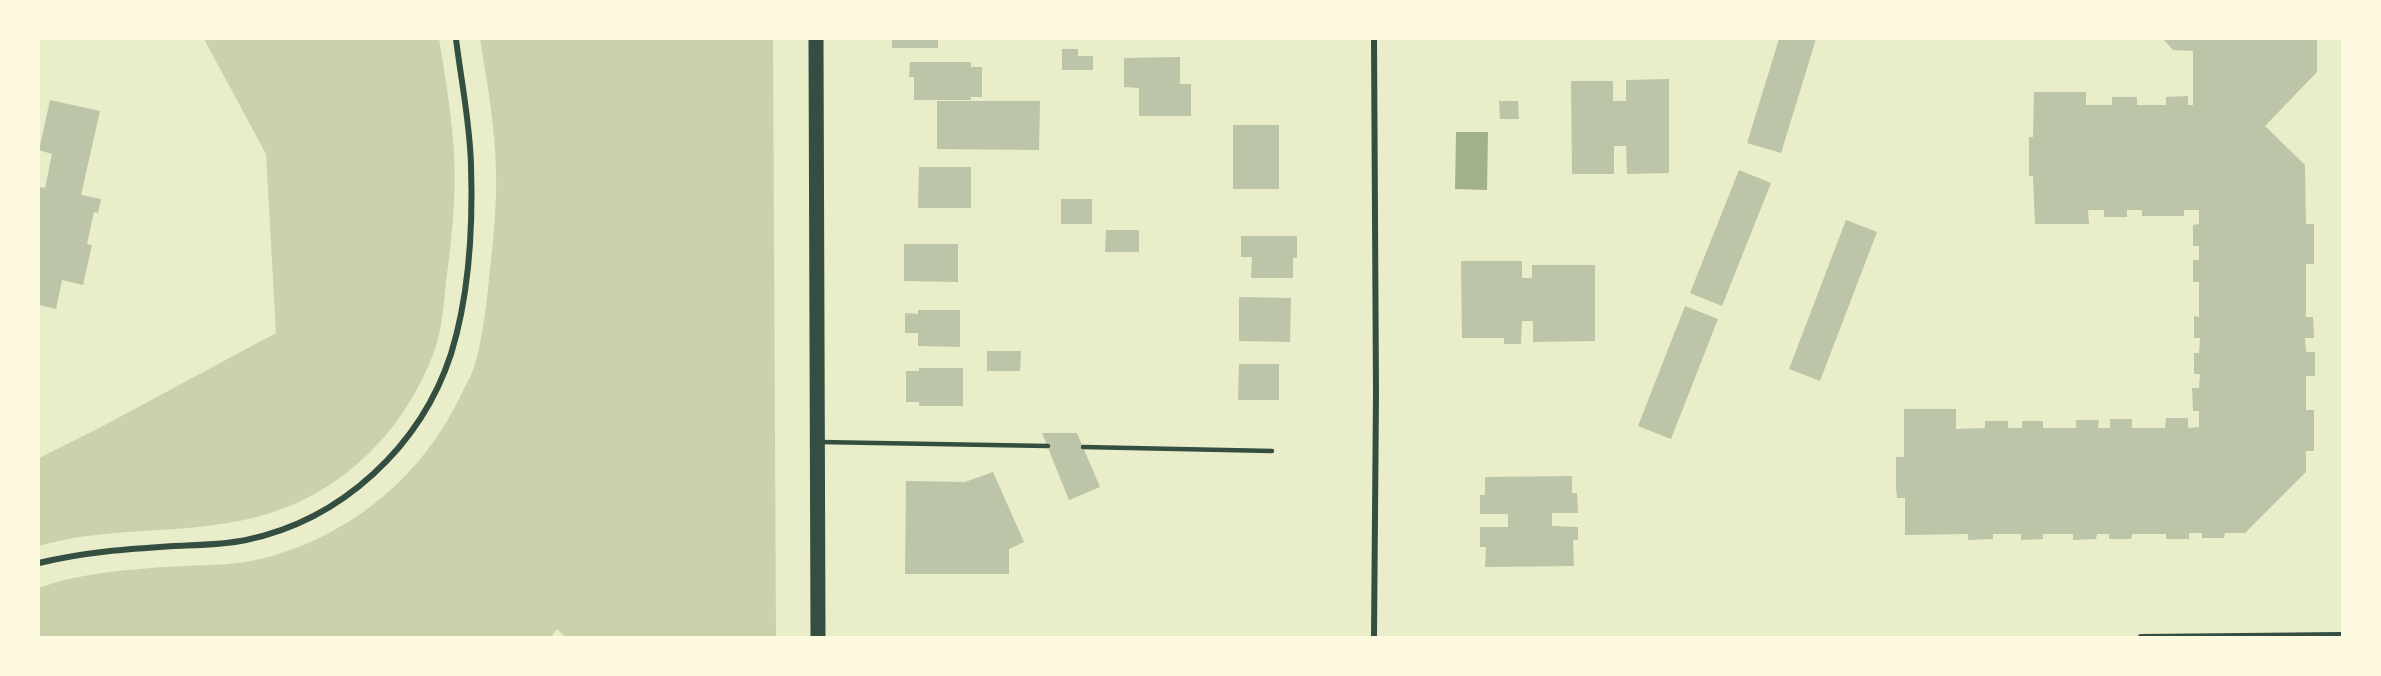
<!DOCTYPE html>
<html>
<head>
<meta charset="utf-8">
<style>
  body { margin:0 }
  #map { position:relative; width:2381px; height:676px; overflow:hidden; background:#e9edc9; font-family:Poppins,sans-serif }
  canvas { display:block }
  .frame { position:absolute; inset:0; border:40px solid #fefae0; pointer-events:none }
</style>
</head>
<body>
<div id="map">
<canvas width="2381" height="676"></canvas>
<div class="frame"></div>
</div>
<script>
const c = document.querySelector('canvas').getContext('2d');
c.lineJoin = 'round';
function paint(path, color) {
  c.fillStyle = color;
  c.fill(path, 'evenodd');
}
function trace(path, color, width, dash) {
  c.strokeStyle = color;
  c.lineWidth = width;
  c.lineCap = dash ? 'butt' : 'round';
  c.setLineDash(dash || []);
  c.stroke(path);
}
paint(new Path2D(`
  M204,39H439C444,69 449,99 452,129C458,179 453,232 446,282C444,304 442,329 435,349C407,427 347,490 267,514C193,537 113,524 39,546V458L101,427L276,333L266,154Z
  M480,39H773L776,637H565L557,629L551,637H39V588C73,575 115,571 151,568C193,564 231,568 272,556C355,532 423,474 460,397C465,386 472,375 475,364C483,336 486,307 489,279C493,242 497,206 496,170C495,126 487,82 480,39Z`), '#cad2ad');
paint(new Path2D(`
  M1456,132H1488L1487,190L1455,189Z`), '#a3b18a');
paint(new Path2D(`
  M892,39H938V48H892Z
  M1779,39H1816L1781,153L1747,143Z
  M2163,39H2317V72L2265,126L2305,165L2306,224H2314V264H2306V317H2313L2314,338H2305L2306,352H2315V376H2306V410H2314V451H2306V472L2245,533H2225L2224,538H2202V533H2189V539H2166V534H2132L2131,539H2109V534H2097L2096,539L2073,540V534H2043V539L2021,540V534H1993V539L1968,540V534L1905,535V498H1897L1896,488V457H1904V409H1956V429L1985,428V421H2008V428H2022V421H2043V428H2076V420H2099L2098,428H2110V419H2132V428H2165L2166,418H2188V428L2199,427V411H2193L2192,388H2199L2200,374H2194V353H2199L2200,338H2194V316L2199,317V282H2193V260H2199V246H2193V225L2199,224V210H2184V216H2142V210H2127V217H2104V210H2088L2089,224H2035L2033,176H2029V137H2033L2034,92H2086V105H2112V97H2137V105H2166V97L2188,96V105H2193V51L2173,50Z
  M1062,49H1078V56H1093V70H1062Z
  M1180,57V84H1191V116H1139V88L1124,87V58Z
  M910,62H971V67H982V97H971V100H914V77H909Z
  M1669,79V173L1627,174L1626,146H1614V174H1572L1571,81H1613V101H1626V80Z
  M50,100L100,111L81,195L101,199L98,213L94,212L87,244L92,245L83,285L62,280L56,309L39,305V187L45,188L52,154L39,150Z
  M937,101H1040L1039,150L937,149Z
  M1499,101H1518L1519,119H1500Z
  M1233,125H1279V189H1233Z
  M919,167H971V208H918Z
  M1739,170L1771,183L1722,306L1690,293Z
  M1061,199H1092V224H1061Z
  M1846,220L1877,232L1820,381L1789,369Z
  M1106,230H1139V252H1105Z
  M1241,236H1297V258H1293V278H1251L1252,257H1241Z
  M904,244H958V282L904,281Z
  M1461,261H1522V278H1532V265H1595V341L1533,342V321H1522L1521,344H1504V338H1462Z
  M1239,297L1291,298L1290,342L1239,341Z
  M1685,306L1718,319L1671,439L1638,426Z
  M918,310H960V347L918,346V333H905V313L918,314Z
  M987,351H1021L1020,371H987Z
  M1239,364H1279V400H1238Z
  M919,368H963V406H919V402H906V371H919Z
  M1042,433H1077L1100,487L1069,500Z
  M993,472L1024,542L1009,549V574H905L906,481L965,482Z
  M1572,476V493H1577L1578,513H1552V526L1578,527V540H1573L1574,566L1485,567L1486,547H1480V527H1508V514H1480V495H1485V477Z`), '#bcc5a7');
trace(new Path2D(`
  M819,442L1048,446
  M1083,447L1272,451`), '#344e41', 4.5);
trace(new Path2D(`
  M39,563C84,552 128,549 174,546C197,545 222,545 246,540C342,520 421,446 451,354C469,296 473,225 471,165C470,123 461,80 456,39
  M1374,637L1376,393L1374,39
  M2141,637L2342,635`), '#344e41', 6);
trace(new Path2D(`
  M816,39L818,637`), '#344e41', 15);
</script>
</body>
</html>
